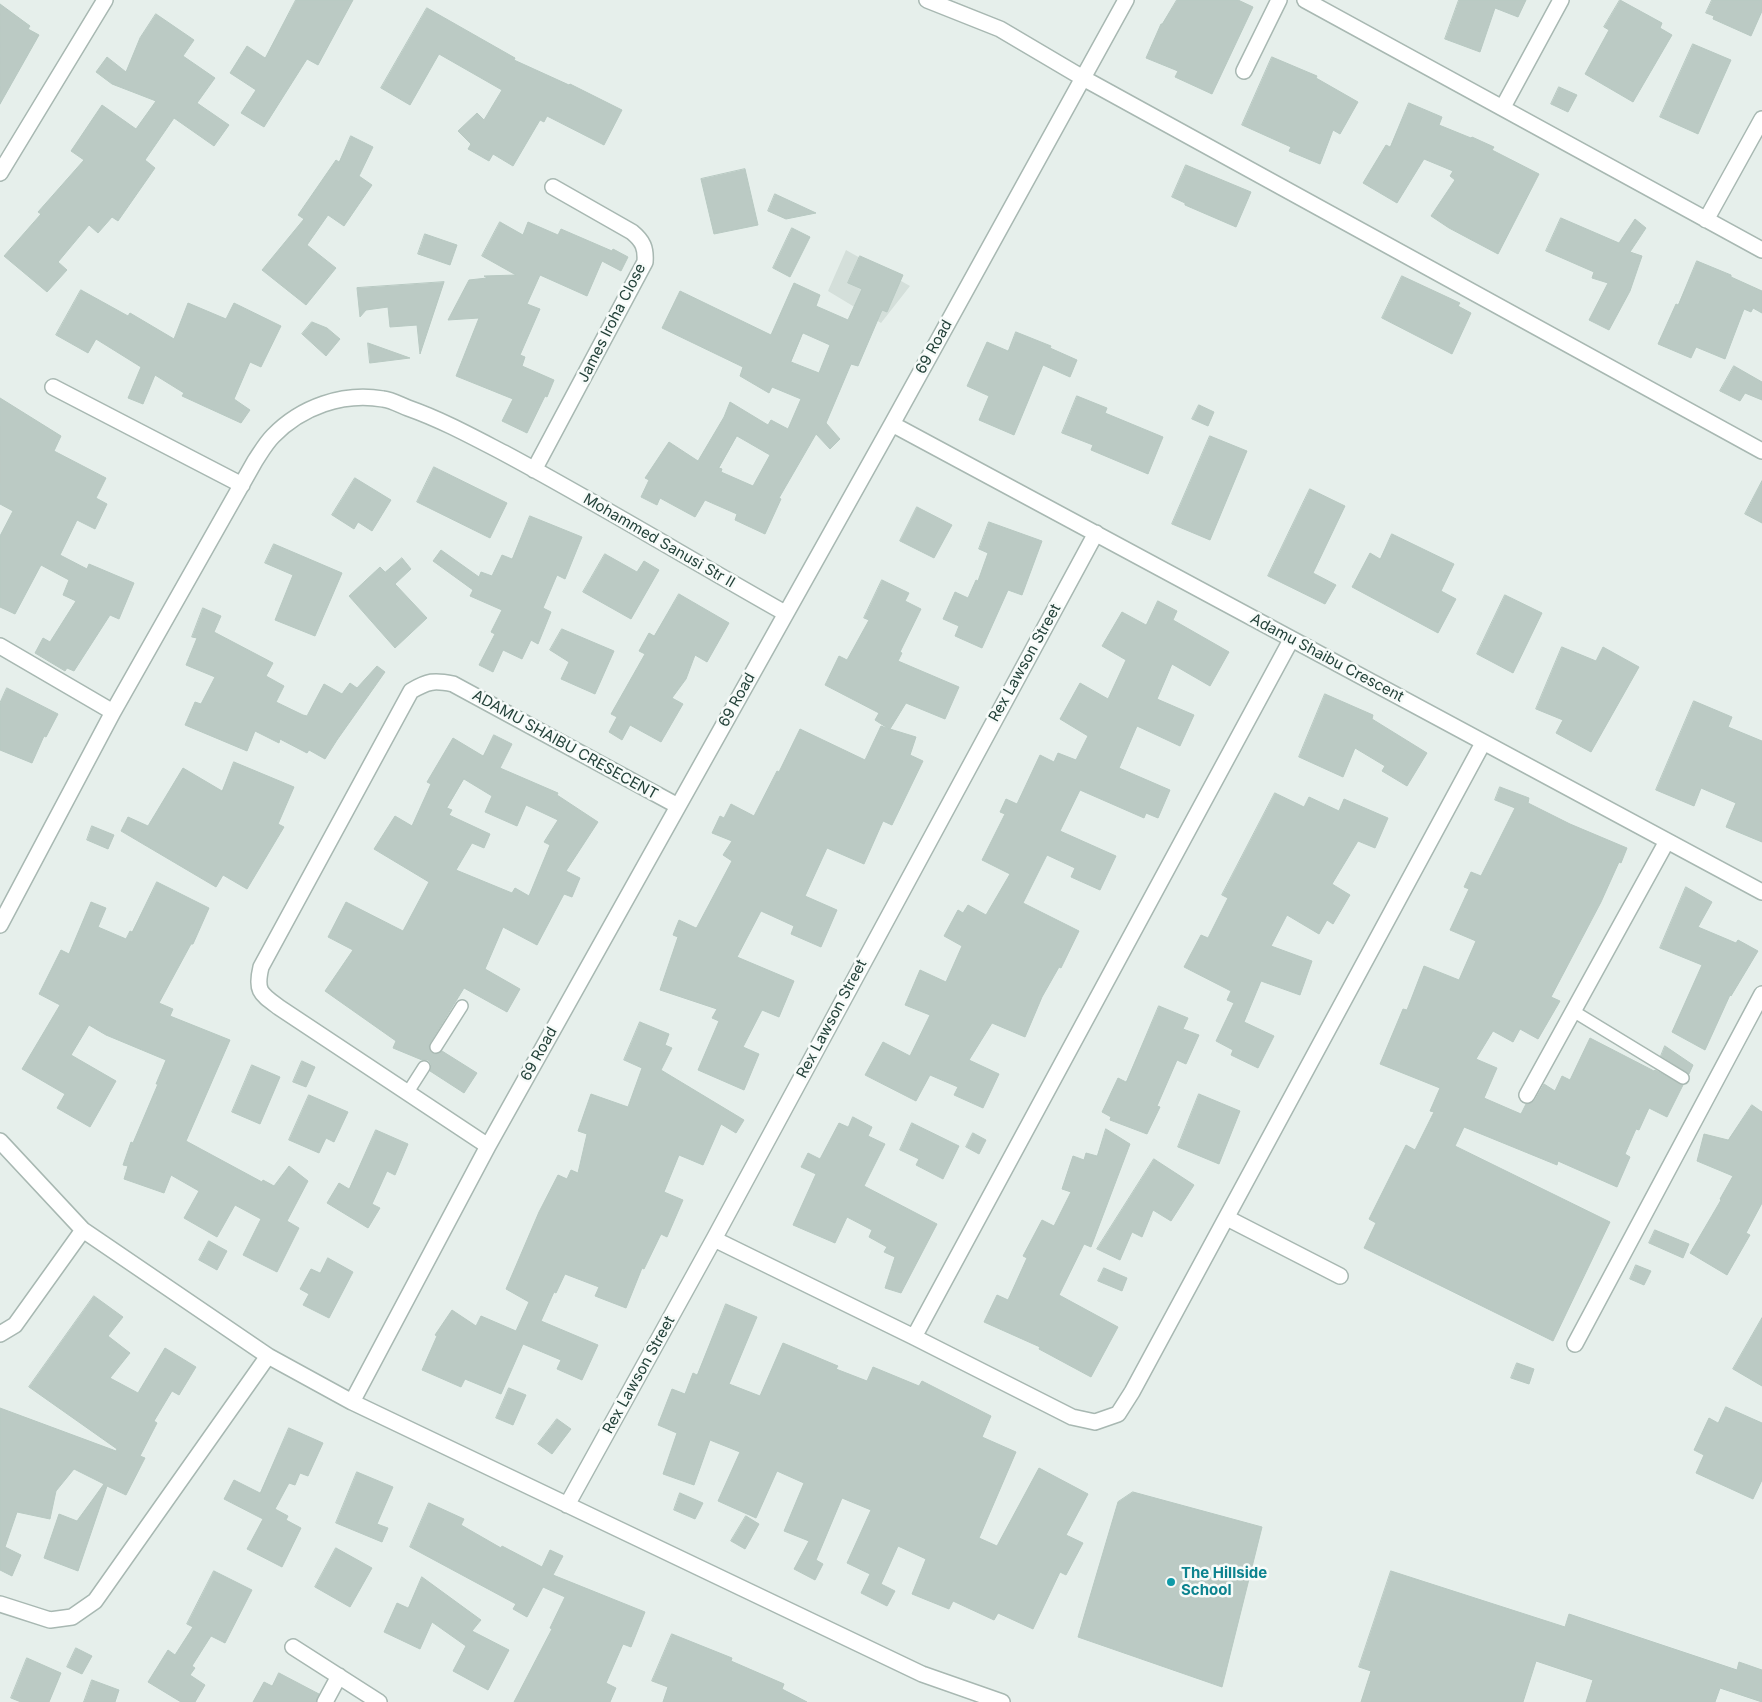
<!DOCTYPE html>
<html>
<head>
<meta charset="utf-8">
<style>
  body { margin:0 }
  canvas { display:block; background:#e6efeb }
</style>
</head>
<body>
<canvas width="1762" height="1702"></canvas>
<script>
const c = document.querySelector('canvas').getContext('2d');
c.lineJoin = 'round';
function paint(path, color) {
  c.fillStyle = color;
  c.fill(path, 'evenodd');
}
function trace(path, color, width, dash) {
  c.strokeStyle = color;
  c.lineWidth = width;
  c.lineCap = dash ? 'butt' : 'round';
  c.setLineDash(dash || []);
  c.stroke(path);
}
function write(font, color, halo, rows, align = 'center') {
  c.font = font + ' Inter,sans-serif';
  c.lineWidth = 5;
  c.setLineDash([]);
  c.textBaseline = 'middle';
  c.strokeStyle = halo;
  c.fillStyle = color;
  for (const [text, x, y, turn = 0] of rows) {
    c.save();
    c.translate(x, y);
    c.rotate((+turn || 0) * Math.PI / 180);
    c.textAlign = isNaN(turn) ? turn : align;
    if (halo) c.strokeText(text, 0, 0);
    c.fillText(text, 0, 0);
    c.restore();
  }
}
paint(new Path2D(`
  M846,250L910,286L881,323L828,291Z`), '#d4dfda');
const building = new Path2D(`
  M296,0H353L318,65L307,59L264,127L241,113L256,90L230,73L247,46L265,58Z
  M1177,0H1238L1253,7L1212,94L1175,77L1178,71L1146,58L1161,24H1162Z
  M1459,0H1526L1518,17L1495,8L1480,52L1445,39Z
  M1620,0L1662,23L1660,28L1672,35L1633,102L1585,74L1609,30L1604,27Z
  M1712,0H1762V11L1751,36L1713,19L1714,16L1706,13Z
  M0,4L30,26L28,29L39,35L0,104Z
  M427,8L515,58L514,60L569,85L570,84L622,110L604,145L547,116L544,122L540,120L513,166L493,154L489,161L468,149L471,144L458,131L477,113L484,120L502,90L439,54L410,105L381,88Z
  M156,14L194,40L183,56L215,78L197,103L229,125L214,146L174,118L145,160L155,168L118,221L112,217L98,233L89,225L58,262L67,270L47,292L4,256L41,214L38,212L84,160L71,151L102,105L136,129L156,101L112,84L96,72L107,57L126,72L140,38Z
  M1693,44L1731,60L1698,134L1660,117Z
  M1272,57L1317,76L1316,78L1358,102L1340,134L1333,130L1320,164L1289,151L1291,147L1242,125Z
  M1559,87L1577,95L1568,112L1551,104Z
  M1409,103L1442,117L1439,125L1471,138L1472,137L1494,147L1492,150L1539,174L1498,254L1449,228L1431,216L1455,180L1450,176L1453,171L1424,159L1397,203L1363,183L1386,145L1390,147Z
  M351,136L373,147L359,176L372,185L344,226L328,215L307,245L336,268L306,305L262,270L304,219L298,215L336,160L339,162Z
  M1186,165L1251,192L1236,227L1185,205V203L1172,197Z
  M745,169L758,225L714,234L701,179Z
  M775,194L816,213L786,219L768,211Z
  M1561,218L1619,243L1635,219L1646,228L1630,252L1642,256L1630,291L1609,330L1589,320L1608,283L1592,278L1594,272L1546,251Z
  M500,222L523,235L528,222L558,235L561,229L612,251L613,249L628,257L621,271L602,261L587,296L540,275L527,304L540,309L520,355L525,357L522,366L554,380L547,397L545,396L527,433L502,421L513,399L456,376L479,318L448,320L469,280L487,278L484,276L516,275L482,256Z
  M792,228L810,237L790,277L773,268Z
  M425,234L457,245L450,265L418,254Z
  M860,256L903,275L887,312L882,310L858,366L851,364L826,423L840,439L830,449L816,434L779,498L781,499L765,534L735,520L737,514L705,500L695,517L660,498L657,505L641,497L649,480L645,478L669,442L698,461L724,417L730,402L768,425L771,420L788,429L801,399L772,387L769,393L740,376L743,367L662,328L680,291L771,335L794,283L820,295L816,306L848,320L862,289L848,283ZM803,333L830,345L819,373L791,362ZM737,436L770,455L753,486L721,472L722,469L719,468Z
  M1697,261L1731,275V277L1762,291V313L1753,308L1751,312L1744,309L1725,359L1696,347L1691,358L1658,344L1676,304L1678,305Z
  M1402,276L1460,303L1458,306L1471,313L1452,354L1382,318Z
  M444,282L420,354L417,325L390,327L388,307L366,310L360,317L357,288Z
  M81,290L128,316L130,313L174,339L188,303L226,319L234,303L281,326L261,367L250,362L234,399L250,410L241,423L182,396L184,393L155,375L143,404L128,398L141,367L96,339L88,353L56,335Z
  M312,322L327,328L340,339L326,356L302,334Z
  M1016,332L1051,346L1050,348L1077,360L1070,377L1043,365L1014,435L979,420L989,396L967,386L987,342L1008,351Z
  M368,343L410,358L370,363Z
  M1734,366L1762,382V400L1745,393L1740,401L1720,391Z
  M1077,396L1107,408L1105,413L1163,437L1148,474L1091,450L1093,445L1062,433Z
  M0,398L61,436L54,451L106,478L96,498L107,504L95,529L77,520L60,555L87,569L89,564L134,583L119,619L110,615L74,671L67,668L65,671L35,653L43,638L50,642L76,601L63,595L69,580L41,565L15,614L0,607V536L13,511L0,504Z
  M1199,405L1214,412L1208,426L1192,419Z
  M1210,436L1247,451L1210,540L1172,524Z
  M434,467L507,503L490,538L417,502Z
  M355,478L391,500L372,531L358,522L354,529L332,515Z
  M1762,481V523L1745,514Z
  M1310,489L1345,506L1313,573L1336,585L1325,604L1268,576Z
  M917,507L952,525L934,558L900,541Z
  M530,516L582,537L565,579L557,575L543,608L551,612L538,644L531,640L522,659L503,650L493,672L479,665L495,634L491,632L502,610L470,596L473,590L433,561L441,550L479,577L481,572L492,576L502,555L512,559Z
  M989,522L1042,541L1022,595L1008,590L982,648L955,636L959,626L943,619L955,592L968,598L976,580L978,581L988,553L979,549Z
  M1392,534L1454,564L1441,591L1456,599L1438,633L1352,587L1370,553L1380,559Z
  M274,544L342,573L315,636L275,620L293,575L265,563Z
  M605,554L637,572L644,561L659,570L631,619L583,592Z
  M402,558L411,569L395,584L427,618L395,648L349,596L380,567L385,572Z
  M882,580L909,593L905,601L921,609L900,652L902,653L898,661L959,687L945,719L906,703L890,729L916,737L910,755L923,761L892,825L883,821L864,864L827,848L805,896L837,910L821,947L791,934L794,926L761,911L737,957L794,981L779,1017L762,1010L743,1047L759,1054L744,1090L698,1070L719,1021L712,1018L717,1009L660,990L678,937L673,935L679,920L696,928L697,927L732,861L723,855L732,841L712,833L720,816L724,818L731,804L754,816L777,771L779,772L800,729L865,760L881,726L889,729L875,720L879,713L825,685L839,656L847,660L869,620L864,618Z
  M679,594L729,623L707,662L695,655L686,679L672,698L683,704L661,742L630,725L622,740L609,732L617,717L611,714L645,654L639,651L649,633L654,636Z
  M1505,595L1542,613L1513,673L1477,654Z
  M1158,601L1177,611L1173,620L1229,652L1210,686L1172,664L1157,699L1194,715L1180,746L1137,726L1119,768L1170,790L1158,818L1146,813L1144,818L1080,790L1060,831L1116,856L1100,890L1071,877L1075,868L1047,855L1023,903L1079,931L1061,968L1059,967L1042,997L1025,1037L992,1023L969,1060L999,1074L983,1108L954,1095L958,1087L930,1075L916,1101L865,1075L883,1042L910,1056L930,1015L905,1005L920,970L946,982L962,946L944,936L958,910L963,913L968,905L986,915L1010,874L982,860L1005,814L1000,812L1006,799L1017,804L1040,755L1054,762L1058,753L1076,760L1088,736L1060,719L1080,683L1108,699L1126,660L1102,646L1122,612L1146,625Z
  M203,608L221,616L214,632L273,663L266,676L284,686L276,702L303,715L307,716L324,684L342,694L350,683L357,688L377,666L385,672L337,740L325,759L309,750L307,753L280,739L279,743L255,731L247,751L185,725L195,702L201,704L215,677L186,665L197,638L192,637Z
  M562,629L614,651L595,694L561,679L569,662L550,650Z
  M1562,647L1596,661L1603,647L1639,667L1591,752L1556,733L1563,720L1536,709Z
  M7,688L58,714L46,737L44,736L32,763L0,750V703Z
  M1325,694L1373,715L1372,719L1427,753L1407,786L1382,771L1385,766L1355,748L1343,777L1299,757Z
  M1694,701L1732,717L1728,727L1762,741V842L1726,827L1736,803L1701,788L1694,806L1656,790Z
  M494,735L512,744L500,768L558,793L557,795L598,822L566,871L580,878L572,897L564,894L537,945L503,927L485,969L520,989L507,1012L464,988L430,1043L429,1047L432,1053L436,1054L442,1051L477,1073L464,1093L430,1071L431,1064L428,1060H422L393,1048L396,1041L325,991L353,950L328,937L346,902L403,931L429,882L374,849L395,816L412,826L431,784L427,782L453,738L483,756ZM464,779L492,796L485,812L517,826L526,805L558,820L544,842L550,845L529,896L515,888L512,893L456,870L472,843L484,848L490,834L449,815L452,810L447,808Z
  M234,762L294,787L278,824L284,827L247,889L223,875L216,887L121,831L128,817L148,826L183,768L222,791Z
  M1500,787L1529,798L1528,803L1570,824L1627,848L1621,863L1619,862L1601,902L1551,997L1560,1001L1538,1039L1520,1029L1513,1042L1493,1031L1476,1059L1497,1068L1484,1098L1521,1114L1526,1104L1531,1103L1535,1100L1544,1084L1555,1091L1562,1076L1570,1080L1590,1038L1654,1071L1655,1070L1683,1085L1667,1117L1649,1108L1639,1130L1636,1129L1625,1154L1630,1157L1617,1187L1558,1161L1557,1165L1464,1127L1455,1146L1610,1222L1553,1341L1364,1248L1376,1223L1369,1219L1406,1145L1415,1150L1434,1112L1430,1111L1440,1088L1380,1064L1403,1009L1407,1010L1424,966L1459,980L1476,941L1450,930L1469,889L1464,887L1471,872L1481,876L1515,808L1495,800Z
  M1275,793L1304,807L1309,797L1339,811L1344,799L1388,818L1375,848L1358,841L1332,884L1350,895L1333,924L1327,920L1319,934L1287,915L1271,946L1312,961L1300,995L1261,981L1244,1022L1274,1036L1258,1068L1231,1055L1233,1050L1216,1041L1234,1003L1227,1000L1231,991L1184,967L1201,935L1208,938L1228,898L1222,895Z
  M92,826L114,835L108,849L87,840Z
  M157,882L209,908L193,944H191L159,1003L173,1009L170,1016L230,1040L186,1141L262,1182L263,1180L274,1186L289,1166L308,1181L287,1221L299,1228L277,1272L243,1255L261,1219L235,1205L217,1237L184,1218L199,1191L171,1175L164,1193L124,1179L128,1166L123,1165L131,1142L133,1143L158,1084H156L166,1060L106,1035L89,1025L71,1055L116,1081L90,1127L57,1108L65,1094L22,1069L60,1005L39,994L61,950L69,954L91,902L106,908L98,927L126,939L130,931L132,932Z
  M1686,887L1712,902L1698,927L1736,943L1738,940L1758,951L1731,996L1730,995L1705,1050L1672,1032L1702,965L1660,948Z
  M1159,1006L1188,1018L1183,1029L1199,1035L1186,1064L1177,1060L1157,1106L1160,1107L1147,1134L1110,1120L1111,1117L1102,1112L1118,1078L1126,1082Z
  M640,1022L669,1034L665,1045L672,1048L661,1070L744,1120L736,1133L721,1124L703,1165L679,1155L664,1192L683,1200L667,1237L661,1234L644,1269L642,1268L626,1308L595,1296L599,1287L565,1274L556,1293L554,1292L541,1321L598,1345L582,1380L557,1369L561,1360L523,1344L501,1394L465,1379L461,1387L422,1370L437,1336L435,1335L452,1310L476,1326L481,1316L516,1331L529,1302L506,1289L539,1212L558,1175L567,1179L571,1170L578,1173L587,1134L578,1131L591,1094L628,1107L642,1068L624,1060Z
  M1665,1046L1693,1065L1689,1074L1661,1056Z
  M302,1061L315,1067L306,1087L293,1082Z
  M252,1065L280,1077L260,1124L232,1112Z
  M1199,1094L1240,1111L1219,1164L1178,1147Z
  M309,1095L348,1112L334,1142L326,1138L319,1153L289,1140Z
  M1752,1105L1762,1112V1203L1746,1233L1750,1235L1727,1275L1690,1253L1721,1200L1720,1199L1733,1176L1697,1161L1704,1134L1728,1140Z
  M853,1117L872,1127L868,1136L885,1144L864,1186L937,1224L901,1293L885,1288L895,1257L884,1252L887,1247L869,1237L872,1230L847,1217L835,1243L793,1225L816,1174L801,1167L808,1153L820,1159L839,1123L848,1127Z
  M912,1123L959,1146L943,1179L916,1165L919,1159L900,1150Z
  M1106,1129L1130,1144L1091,1247L1084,1244L1059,1295L1118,1327L1091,1377L1039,1349L1040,1347L984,1322L997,1295L1008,1300L1027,1258L1023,1256L1042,1220L1054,1226L1071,1192L1062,1189L1073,1156L1084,1160L1086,1153L1097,1156Z
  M376,1130L408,1144L395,1175L387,1171L372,1204L380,1208L368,1228L327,1203L339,1183L349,1189Z
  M973,1133L986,1140L979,1154L966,1147Z
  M1154,1159L1194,1185L1171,1221L1153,1210L1142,1237L1132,1232L1120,1260L1097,1249Z
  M1655,1230L1689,1244L1683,1258L1649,1243Z
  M209,1241L227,1251L217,1270L199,1260Z
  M328,1258L353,1272L329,1318L303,1305L309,1294L300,1289L311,1269L320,1273Z
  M1636,1265L1651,1271L1644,1285L1630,1279Z
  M1104,1268L1127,1278L1122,1291L1098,1281Z
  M94,1296L123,1317L108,1336L130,1353L110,1378L138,1393L165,1348L196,1367L179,1395L172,1391L154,1421L157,1423L140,1456L145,1458L126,1495L107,1486L78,1571L44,1558L59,1514L77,1521L104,1484L74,1469L56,1491L50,1519L17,1512L5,1547L21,1555L12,1576L0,1570V1408L116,1451L117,1449L29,1387Z
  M726,1304L757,1317L729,1384L760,1396L783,1343L838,1366L836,1369L867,1381L873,1367L919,1386L922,1381L991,1416L982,1437L1016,1452L979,1538L997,1546L1039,1468L1088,1494L1066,1535L1083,1543L1066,1575L1060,1572L1033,1629L998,1613L994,1620L953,1601L949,1609L912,1594L926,1559L898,1546L881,1584L895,1591L887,1606L861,1593L870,1574L847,1563L871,1510L842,1498L816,1560L823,1564L815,1580L794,1569L809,1541L784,1531L804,1483L777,1471L756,1518L718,1501L740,1452L710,1440L694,1485L663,1474L677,1433L658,1425L672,1389L685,1394L693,1373L697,1375Z
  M1762,1318V1386L1733,1369Z
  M1517,1363L1534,1369L1529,1384L1511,1378Z
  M509,1388L526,1395L513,1425L496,1418Z
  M1726,1407L1762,1423V1480L1753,1499L1696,1473L1704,1455L1694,1450L1709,1418L1718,1423Z
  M557,1419L571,1429L552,1454L538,1444Z
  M289,1428L323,1443L308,1476L300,1473L295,1485L289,1483L275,1509L288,1516L286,1520L301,1528L282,1567L247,1549L263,1519L224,1499L234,1480L260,1493Z
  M357,1472L393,1487L377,1524L388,1528L382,1542L336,1523Z
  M1133,1492L1262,1527L1222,1687L1078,1637L1118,1502Z
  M680,1493L703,1503L695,1519L674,1510Z
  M429,1503L464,1519L461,1525L501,1548L502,1546L542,1567L550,1550L563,1556L553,1575L645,1612L631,1647L623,1644L606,1683L616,1688L610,1702H514L552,1629L550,1628L565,1597L543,1587L527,1617L513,1609L516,1604L410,1547Z
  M746,1516L759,1524L745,1549L731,1541Z
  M336,1548L372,1568L350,1607L315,1587Z
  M214,1571L252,1590L225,1643L211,1636L192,1666L195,1668L190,1675L205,1685L195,1702H181L148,1682L168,1650L175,1655L193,1627L187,1624Z
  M1391,1571L1565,1627L1569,1614L1737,1670L1739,1662L1762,1670V1702L1720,1688L1715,1702H1586L1593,1680L1536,1661L1523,1702H1361L1371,1671L1359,1667Z
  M422,1577L481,1620L472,1631L509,1650L488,1690L453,1671L466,1646L432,1622L420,1649L384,1632L397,1603L408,1608Z
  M672,1634L732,1658L731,1661L784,1684L782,1689L807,1702H663L668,1687L652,1681Z
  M76,1648L92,1656L82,1674L67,1667Z
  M27,1658L61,1673L49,1702H21L11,1698Z
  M279,1673L319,1694L316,1702H253L264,1682L272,1686Z
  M92,1680L119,1690L115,1702H84Z`);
paint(building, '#bbcac4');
trace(building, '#b8c9c2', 1);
const service = new Path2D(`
  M1573,1011L1683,1078
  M436,1047L462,1006
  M408,1092L424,1067`);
const minor = new Path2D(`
  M927,0L1000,29L1083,78L1762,451
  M1305,0L1762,250
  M1244,71L1279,0
  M1503,107L1561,0
  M0,173L105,0
  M1706,220L1762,119
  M53,387L242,485
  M892,424L1762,892
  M534,470L645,262C646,248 643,241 632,232L553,187
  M0,646L113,712
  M0,925L113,712L255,461C261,452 266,443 273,436C301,407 343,392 383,399C392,400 400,405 408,408C442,420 473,437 504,453C599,504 691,560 785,613
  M1527,1095L1667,841
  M0,1141L83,1230L268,1356L352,1402L922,1674L1002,1702
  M488,1146L280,1008C261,994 255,992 261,967L411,691C428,681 434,680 453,684L678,806
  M1227,1218L1340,1276
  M714,1239L914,1337L1072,1417L1095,1422L1118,1414L1132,1392L1483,743
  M0,1334L15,1325L83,1230
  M914,1337L1291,640
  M1575,1344L1762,994
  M352,1402L488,1146L892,424L1126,0
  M567,1505L714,1239L1096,533
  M0,1604L50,1620L72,1617L95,1601L268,1356
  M293,1647L379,1702
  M325,1702L339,1676`);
trace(service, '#a8b8b2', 14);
trace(minor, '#a8b8b2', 18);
trace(service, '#fff', 11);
trace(minor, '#fff', 15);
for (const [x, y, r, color] of [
  [1171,1582,5,"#0f9aa8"]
]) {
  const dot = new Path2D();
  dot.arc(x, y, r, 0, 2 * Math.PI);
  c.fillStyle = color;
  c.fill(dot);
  trace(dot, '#f7fbf9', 2);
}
write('15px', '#24423a', '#f7fbf9', [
  ["James Iroha Close",612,323,-63],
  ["69 Road",934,347,-61],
  ["Mohammed Sanusi Str II",659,541,30],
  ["Adamu Shaibu Crescent",1327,658,28],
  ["Rex Lawson Street",1025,663,-61],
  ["69 Road",737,700,-61],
  ["ADAMU SHAIBU CRESECENT",565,745,29],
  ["Rex Lawson Street",832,1019,-62],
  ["69 Road",539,1054,-61],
  ["Rex Lawson Street",639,1375,-61]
]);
write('bold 15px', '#0d838f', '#f7fbf9', [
  ["The Hillside",1181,1573],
  ["School",1181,1590]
], 'left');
</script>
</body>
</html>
